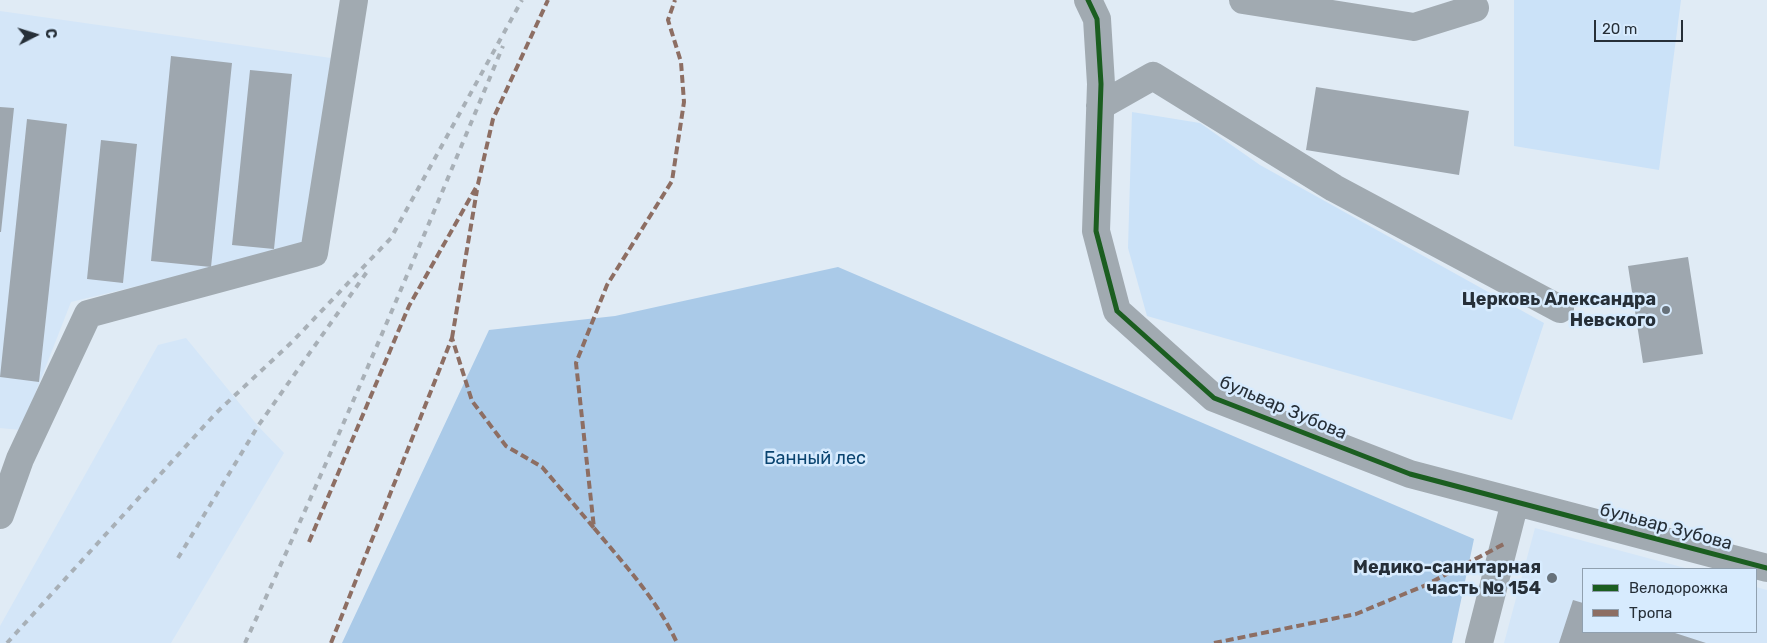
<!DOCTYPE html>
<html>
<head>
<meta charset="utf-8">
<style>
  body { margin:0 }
  #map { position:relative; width:1767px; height:643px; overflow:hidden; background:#e0ebf5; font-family:Rubik,sans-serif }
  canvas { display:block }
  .legend { position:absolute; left:1582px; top:568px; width:175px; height:65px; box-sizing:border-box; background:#d7ebfe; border:1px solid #90a0af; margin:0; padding:6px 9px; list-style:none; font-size:15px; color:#262f38 }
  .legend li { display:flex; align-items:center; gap:10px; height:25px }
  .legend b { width:25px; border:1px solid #90a0af }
  .north { position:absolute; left:10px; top:10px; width:50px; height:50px; -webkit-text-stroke:4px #d7ebfe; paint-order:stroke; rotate:85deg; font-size:14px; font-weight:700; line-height:20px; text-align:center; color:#262f38 }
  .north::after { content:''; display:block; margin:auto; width:18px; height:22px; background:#262f38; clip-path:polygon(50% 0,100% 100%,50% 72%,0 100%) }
  .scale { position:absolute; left:1594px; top:20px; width:89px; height:22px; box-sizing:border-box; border:2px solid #262f38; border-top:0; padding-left:6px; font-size:15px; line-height:18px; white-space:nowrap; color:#262f38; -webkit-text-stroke:4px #d7ebfe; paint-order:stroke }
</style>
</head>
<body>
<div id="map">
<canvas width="1767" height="643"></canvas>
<ul class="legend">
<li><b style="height:6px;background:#1b5e20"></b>Велодорожка</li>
<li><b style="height:6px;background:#8d6e63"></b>Тропа</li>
</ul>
<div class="north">С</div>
<div class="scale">20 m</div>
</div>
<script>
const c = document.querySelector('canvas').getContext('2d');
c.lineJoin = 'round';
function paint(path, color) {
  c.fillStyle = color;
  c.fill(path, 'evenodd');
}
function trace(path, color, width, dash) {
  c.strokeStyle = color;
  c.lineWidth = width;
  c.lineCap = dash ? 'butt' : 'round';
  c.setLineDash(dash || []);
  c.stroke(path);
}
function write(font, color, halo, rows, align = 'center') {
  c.font = font + ' Rubik,sans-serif';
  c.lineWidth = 5;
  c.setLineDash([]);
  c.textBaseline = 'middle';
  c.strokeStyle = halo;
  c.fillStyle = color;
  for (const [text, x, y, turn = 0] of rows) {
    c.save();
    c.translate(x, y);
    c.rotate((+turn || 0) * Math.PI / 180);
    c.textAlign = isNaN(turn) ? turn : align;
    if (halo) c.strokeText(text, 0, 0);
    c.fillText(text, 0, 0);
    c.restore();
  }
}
paint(new Path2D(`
  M0,11L331,58L305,246L71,302L21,430L0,428Z
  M186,338L258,426L284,453L171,643H0V626L158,345Z
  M1535,528L1689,569H1583V632H1756V587L1767,590V643H1504Z`), '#d4e6f8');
paint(new Path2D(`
  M1514,0H1681L1659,170L1514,146Z
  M1132,112L1200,123L1260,165L1544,323L1512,420L1147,316L1128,248Z`), '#cbe2f8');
paint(new Path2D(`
  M838,267L1474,539L1452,643H342L489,330L615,316Z`), '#aacae8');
paint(new Path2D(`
  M171,56L232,63L211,267L151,261Z
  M250,70L292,74L274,249L232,245Z
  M1316,87L1469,111L1459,175L1306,150Z
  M0,107L14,108L1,232H0Z
  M27,119L67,124L39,382L0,377Z
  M101,140L137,144L123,283L87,279Z
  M1688,257L1703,354L1643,363L1628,266Z
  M1573,600L1583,603V632H1672L1706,643H1559Z`), '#9ea7af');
trace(new Path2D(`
  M1088,0L1097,19L1101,84L1096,231L1117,311L1214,398L1410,474L1767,568
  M1243,0L1414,27L1475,8
  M1100,106L1153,76L1334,188L1560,309
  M0,515L20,459L88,314L314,253L354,0
  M1479,643L1515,502`), '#a1aab1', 28);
trace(new Path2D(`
  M178,558L258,426L369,269
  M7,643L216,413L292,342L391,238L522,0
  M245,643C336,446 420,246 503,46`), '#a8b0b7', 4, [6, 6]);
trace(new Path2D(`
  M452,338L477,190
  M594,528C624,564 658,601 677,643
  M309,542L409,306L478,184L493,119L548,0
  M331,643L452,338L472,401L506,446L542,467L594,528L576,363L607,285L672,181L684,102L681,62L668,20L675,0
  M1214,643L1356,614L1426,585L1504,544`), '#8d6e63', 4, [8, 4]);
trace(new Path2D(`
  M1088,0L1097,19L1101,84L1096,231L1117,311L1214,398L1410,474L1767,568`), '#1b5e20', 5);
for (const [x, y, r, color] of [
  [1666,310,5,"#67717a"],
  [1552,578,6,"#67717a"]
]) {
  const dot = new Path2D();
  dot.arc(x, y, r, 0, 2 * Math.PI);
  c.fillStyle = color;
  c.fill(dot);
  trace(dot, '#d7ebfe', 2);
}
write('bold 18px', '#262f38', '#d7ebfe', [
  ["Церковь Александра",1656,300],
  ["Невского",1656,321],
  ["Медико-санитарная",1541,568],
  ["часть № 154",1541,589]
], 'right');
write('18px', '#262f38', '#d7ebfe', [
  ["бульвар Зубова",1283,408,23],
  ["бульвар Зубова",1666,527,15]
]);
write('18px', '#0a4470', '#d7ebfe', [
  ["Банный лес",815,459]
]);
</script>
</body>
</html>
